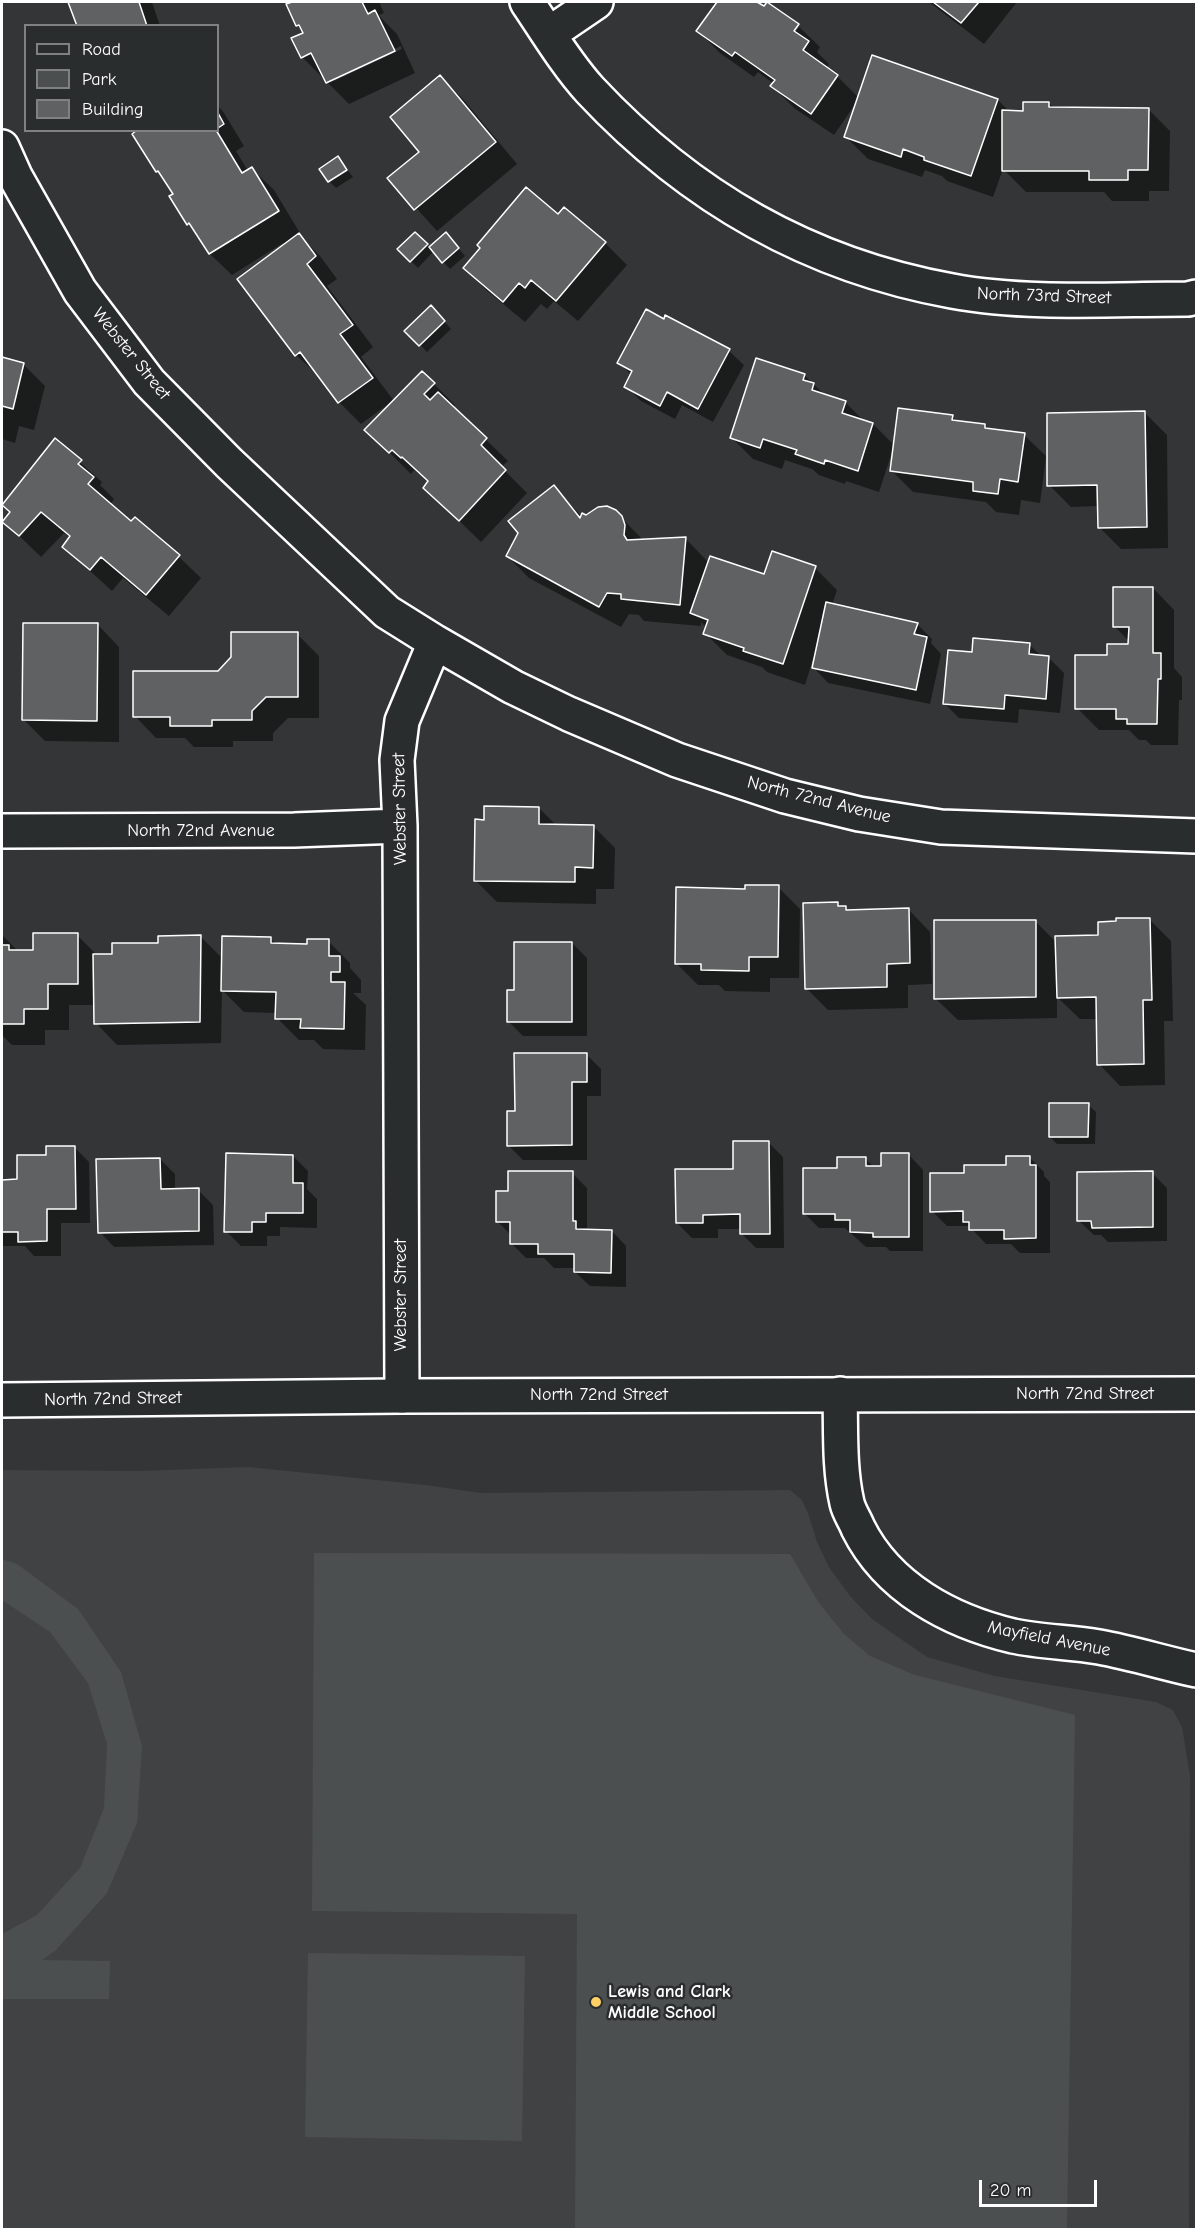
<!DOCTYPE html>
<html>
<head>
<meta charset="utf-8">
<style>
  body { margin:0 }
  #map { position:relative; width:1198px; height:2231px; overflow:hidden; background:#333536; font-family:"Comic Neue",sans-serif }
  canvas { display:block }
  .frame { position:absolute; inset:0; border:3px solid #fff; pointer-events:none }
  .legend { position:absolute; left:24px; top:24px; width:195px; height:108px; box-sizing:border-box; background:#2a2d2e; border:2px solid #7f8182; margin:0; padding:8px 10px; list-style:none; font-size:18px; color:#fff }
  .legend li { display:flex; align-items:center; gap:12px; height:30px }
  .legend b { width:30px; border:2px solid #7f8182 }
  .scale { position:absolute; left:979px; top:2180px; width:118px; height:27px; box-sizing:border-box; border:3px solid #fff; border-top:0; padding-left:8px; font-size:18px; line-height:21px; white-space:nowrap; color:#fff; -webkit-text-stroke:4px #2a2d2e; paint-order:stroke }
</style>
</head>
<body>
<div id="map">
<canvas width="1198" height="2231"></canvas>
<div class="frame"></div>
<ul class="legend">
<li><b style="height:8px;background:#2a2d2e"></b>Road</li>
<li><b style="height:16px;background:#4c4f50"></b>Park</li>
<li><b style="height:16px;background:#5f6162"></b>Building</li>
</ul>
<div class="scale">20 m</div>
</div>
<script>
const c = document.querySelector('canvas').getContext('2d');
c.lineJoin = 'round';
function paint(path, color) {
  c.fillStyle = color;
  c.fill(path, 'evenodd');
}
function trace(path, color, width, dash) {
  c.strokeStyle = color;
  c.lineWidth = width;
  c.lineCap = dash ? 'butt' : 'round';
  c.setLineDash(dash || []);
  c.stroke(path);
}
function write(font, color, halo, rows, align = 'center') {
  c.font = font + ' "Comic Neue",sans-serif';
  c.lineWidth = 5;
  c.setLineDash([]);
  c.textBaseline = 'middle';
  c.strokeStyle = halo;
  c.fillStyle = color;
  for (const [text, x, y, turn = 0] of rows) {
    c.save();
    c.translate(x, y);
    c.rotate((+turn || 0) * Math.PI / 180);
    c.textAlign = isNaN(turn) ? turn : align;
    if (halo) c.strokeText(text, 0, 0);
    c.fillText(text, 0, 0);
    c.restore();
  }
}
paint(new Path2D(`
  M248,1467L426,1485L481,1493L790,1490L802,1500L809,1516L817,1542L829,1567L850,1596L872,1619L927,1657L995,1676L1156,1702L1173,1710L1182,1727L1190,1775L1189,2229L2,2230V1470L138,1471Z`), '#404243');
paint(new Path2D(`
  M314,1553L790,1554L819,1603L844,1634L870,1656L915,1675L1075,1715L1067,2229H575L577,1914L312,1911Z
  M2,1559L17,1564L78,1609L121,1672L142,1746L137,1823L107,1893L56,1950L42,1960L110,1961L109,1999H2V1934L37,1915L80,1868L104,1808L107,1744L88,1683L50,1632L2,1600Z
  M308,1953L525,1956L522,2141L305,2137Z`), '#4c4f50');
paint(new Path2D(`
  M70,2H152L160,26H78Z
  M296,2H379L384,13L379,15L381,18L397,34L415,73L349,104L302,57L305,34L297,25L288,5ZM401,46L402,49L334,81V78Z
  M719,2H755L764,8L767,3L798,26L820,47L817,52L829,64L826,68L837,76L859,98L873,57L998,100L1010,112H1024L1049,103L1054,108L1148,109L1170,131L1169,191H1149V201H1112L1104,192H1026L1003,169L993,197L947,181L942,176L925,170L922,177L868,159L846,137L858,100L834,135L794,108L772,86L774,84L758,72L754,77L720,53L698,31ZM795,27H799L791,38Z
  M929,2H1017L984,44Z
  M440,77L462,98L517,164L437,231L389,178L421,152Z
  M218,106L224,113L244,146L236,151L248,171L252,169L274,190L300,233L298,234L320,256L337,279L327,286L373,347L361,357L394,401L434,384L455,405L453,408L508,461L501,467L527,493L481,542L447,509L430,482L414,470L411,474L388,451L391,402L361,424L339,402L319,376L296,355L283,243L232,275L210,254L197,233L188,224L175,194L167,181L157,171L140,130H218Z
  M338,158L353,177L336,188L329,181Z
  M564,209L605,243L627,265L578,321L554,301L547,309L541,304L525,322L486,290L465,268L558,216Z
  M415,234L430,248L446,234L465,256L450,269L434,251L418,268L399,249Z
  M438,314L451,329L427,352L407,331Z
  M729,351L744,365L713,422L682,405L675,419L641,401L626,386L632,375L619,363Z
  M2,359L23,364L45,386L34,430L19,426L15,443L2,439Z
  M804,375L826,396L846,403L864,421L873,424L895,446L952,416L958,422L985,425L990,430L1024,435L1046,456L1040,503L1021,500L1019,515L996,512L986,502L913,492L892,471V452L879,492L846,481L845,484L819,475L812,469L785,460L782,469L753,459L732,438Z
  M1145,413L1167,435L1168,548L1121,549L1099,527V506L1071,507L1049,485Z
  M55,440L102,482L100,485L114,499L110,505L131,523L135,519L179,557L201,578L169,616L123,578L112,591L64,547L71,538L64,533L41,557L4,521L11,512L17,490L15,488Z
  M554,487L582,517L615,511L643,540L686,539L709,563L765,576L815,568L837,590L832,605L917,624L932,639L931,643L941,654L930,704L828,683L814,668L815,659H813L805,685L767,672L762,667L727,655L705,633L707,628L701,622V626L644,621L639,615L629,614L621,627L529,578L507,556Z
  M1153,588L1174,610V668L1182,677V700H1179L1178,745H1151L1146,740H1139L1129,730H1099L1077,708L1108,657L1130,646V642L1114,626Z
  M98,625L119,647V742L45,741L24,720Z
  M297,634L319,656V718H288L273,733V741H233V747H194L185,738H156L135,716Z
  M1029,644L1042,657L1049,658L1064,673L1060,713L1019,709L1018,723L959,718L944,703L973,653Z
  M539,808L557,826H593L615,848L614,889H596V904L497,902L475,880L486,822Z
  M778,887L800,909L799,978H770V992L725,991L719,985H698L676,963L747,891Z
  M837,903L849,911L909,910L930,932L932,984L908,985V1008L828,1010L806,988Z
  M1149,919L1171,941L1173,1021H1164L1165,1085L1120,1086L1099,1064L1098,1019H1080L1057,997V1018L958,1020L936,999L1036,922L1057,943L1099,936Z
  M2,935L19,952H35L77,935L97,955H114L201,937L223,959L270,938L276,944L308,945L328,941L350,963V968L361,980V993H353L366,1005L365,1050L323,1049L314,1040H299L277,1018V1013L244,1012L222,990L221,1043L117,1045L96,1023L95,1005H69V1030H45V1045H12L2,1035Z
  M572,943L587,958V1036H523L508,1021L515,992Z
  M586,1054L601,1069V1096H587V1160H523L508,1145L516,1113Z
  M1088,1105L1096,1112L1095,1144H1057L1050,1137Z
  M768,1142L783,1157L784,1248H756L741,1233V1229H718V1238H692L677,1223Z
  M74,1147L89,1162L90,1223H61V1256H34L25,1246H2V1181H19L47,1156Z
  M909,1155L923,1170V1251H890L886,1247H866L845,1228H819L804,1213L839,1169L865,1158L874,1167H882Z
  M293,1156L308,1171L307,1189L317,1199V1228L280,1227V1236H267V1246H241L226,1231Z
  M1029,1157L1044,1172V1176L1050,1182V1253H1020L1011,1244H986L969,1226H947L932,1211L966,1174L1008,1166Z
  M160,1159L175,1174V1190H198L213,1205L214,1245L114,1247L100,1232Z
  M572,1173L587,1188V1231H612L626,1246V1287L590,1286L575,1272V1268H554L544,1258H526L511,1243V1235L497,1221L510,1193Z
  M1152,1173L1167,1188V1241L1108,1242L1101,1235H1094L1079,1221Z`), '#0007');
const building = new Path2D(`
  M68,2H139L147,26H77Z
  M292,2H362L368,14L375,10L395,51L326,83L311,53L301,58L291,38L303,33L299,25L296,26L286,4Z
  M717,2H757L764,6L767,2L799,24L794,31L809,41L803,50L838,75L811,114L770,86L775,80L735,52L732,56L696,31Z
  M933,2H979L961,23Z
  M872,55L998,99L971,176L924,160V157L903,149L901,157L844,137Z
  M440,75L496,142L414,210L387,178L419,152L390,117Z
  M1023,102H1049V107L1149,108L1148,170H1128V180H1089V171H1002V110L1023,111Z
  M218,113L224,124L218,128Z
  M137,130H216L242,173L252,167L279,211L209,254L189,223L187,225L169,196L173,194L158,171L156,172L132,134Z
  M338,156L347,170L328,182L319,169Z
  M526,187L558,214L564,207L606,242L556,301L531,280L525,288L519,283L503,302L463,268L480,248L477,245Z
  M415,232L428,244L410,262L397,249Z
  M446,232L459,248L442,263L429,247Z
  M299,233L316,256L307,264L353,325L340,334L373,378L338,403L300,352L295,356L237,279Z
  M431,305L445,321L419,346L404,331Z
  M646,309L664,319L665,315L730,349L698,409L667,392L660,406L624,387L632,371L617,363Z
  M2,357L24,363L13,409L2,406Z
  M756,358L805,374L803,380L814,383L812,390L846,401L842,413L873,423L858,471L825,460L824,464L795,454L797,450L763,439L760,448L730,438Z
  M422,371L435,383L424,394L430,400L438,392L487,438L481,445L506,470L459,521L423,488L428,481L402,457L401,458L392,450L389,453L364,430Z
  M898,408L953,415L952,420L985,424V428L1025,433L1018,482L1000,479L998,494L973,491V482L890,471Z
  M1145,411L1147,527L1098,528L1097,485L1047,486V413Z
  M55,438L82,460L78,464L94,477L88,484L131,521L135,517L180,555L146,595L101,557L90,570L62,547L70,536L41,512L19,536L2,522L10,512L2,505Z
  M554,485L580,518L582,513L586,515L598,507L607,506L616,510L622,516L625,525L624,535L627,540L686,537L680,605L621,599V594L607,593L599,607L506,556L518,533L508,521Z
  M772,551L816,566L783,664L743,651L744,648L703,634L708,620L690,613L710,556L764,574Z
  M1113,587H1153V653H1161V679H1158L1157,724H1127V719H1116V709H1075V655H1107V644H1128L1129,627H1113Z
  M826,602L918,623L914,634L927,637L916,690L812,668Z
  M23,623H98L97,721L22,720Z
  M231,632H298V697H266L252,711V720H212V726H170V717H133V671H218L231,657Z
  M973,638L1030,643L1029,654L1049,656L1046,699L1005,695L1004,709L943,704L948,650L972,652Z
  M484,806L539,807V824L594,825L593,868L575,867V882L474,881L475,819L484,820Z
  M745,885H779L778,957H749V971L701,970V964H675L676,887L745,889Z
  M838,902V906H846V910L909,908L910,963L887,964V987L805,989L803,903Z
  M1116,918H1150L1152,1000H1143L1144,1064L1097,1065L1096,997L1057,998L1055,936L1098,935V922L1116,921Z
  M934,920H1036V997L934,999Z
  M2,933V945H9V950H33V933H78V984H48V1009H24V1024H2Z
  M201,935L200,1022L94,1024L93,954H112V943H158V936Z
  M222,936L271,937V943L307,944V939H329V956H340V972H331V982H345L344,1029L300,1028L301,1019H275L276,992L221,991Z
  M514,942H572V1022H507V990H514Z
  M514,1053H587V1082H572V1145L507,1146V1111H515Z
  M1049,1103H1089L1088,1137H1049Z
  M733,1141H769L770,1234H740V1214L703,1215V1223H676L675,1169H733Z
  M46,1146H75L76,1209H47V1241L18,1242V1232H2V1180L17,1179V1155H46Z
  M226,1153L293,1155V1183H303V1213H266V1222H252V1232H224Z
  M881,1153H909V1237H873V1233L850,1232V1220H835V1214H803V1168H837V1157H866V1166H881Z
  M1006,1156H1030V1165H1036V1238L1004,1239V1230H969V1222H963V1211L930,1212V1173H964V1165H1006Z
  M160,1158L161,1189L199,1188V1231L98,1233L96,1159Z
  M508,1171H573V1221H576V1229L612,1230L611,1273L574,1272V1254H538V1244H510V1222H496V1191H508Z
  M1153,1171V1227L1092,1228L1091,1221H1077V1172Z`);
paint(building, '#5f6162');
trace(building, '#fff', 1.5);
const minor = new Path2D(`
  M527,2C546,30 567,65 590,90C690,197 808,265 952,291C1027,305 1112,299 1188,299L1196,297
  M549,34L596,2
  M2,147L15,176L80,291L149,382L229,463L387,612L435,642L513,687L569,714L677,760L785,796L859,814L941,827L1196,836
  M2,831L294,830L400,826
  M840,1394C841,1431 839,1468 847,1503C849,1512 855,1520 858,1528C888,1588 950,1621 1013,1636C1041,1642 1071,1642 1099,1647C1132,1653 1164,1663 1196,1670
  M402,1396L400,826L397,760L402,721L435,642`);
const major = new Path2D(`
  M2,1400L402,1396L1196,1394`);
trace(minor, '#fff', 38);
trace(major, '#fff', 38);
trace(minor, '#2a2d2e', 33);
trace(major, '#2a2d2e', 33);
for (const [x, y, r, color] of [
  [596,2002,6,"#ffd166"]
]) {
  const dot = new Path2D();
  dot.arc(x, y, r, 0, 2 * Math.PI);
  c.fillStyle = color;
  c.fill(dot);
  trace(dot, '#2a2d2e', 2);
}
write('18px', '#fff', '#2a2d2e', [
  ["North 73rd Street",1044,296,2],
  ["Webster Street",131,354,51],
  ["North 72nd Avenue",819,800,14],
  ["Webster Street",400,809,-91],
  ["North 72nd Avenue",201,831],
  ["Webster Street",401,1295,-90],
  ["North 72nd Street",1085,1394],
  ["North 72nd Street",599,1395],
  ["North 72nd Street",113,1399,-1],
  ["Mayfield Avenue",1049,1639,11]
]);
write('bold 18px', '#fff', '#2a2d2e', [
  ["Lewis and Clark",608,1992],
  ["Middle School",608,2013]
], 'left');
</script>
</body>
</html>
